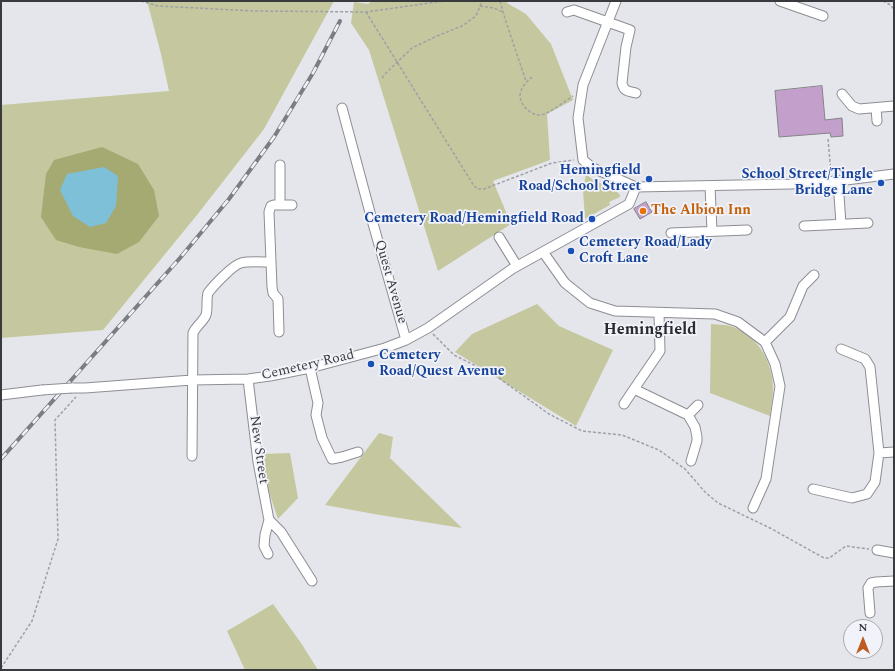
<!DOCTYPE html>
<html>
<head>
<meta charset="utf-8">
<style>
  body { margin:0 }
  #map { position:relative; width:895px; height:671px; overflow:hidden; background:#e5e6ec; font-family:Spectral,serif }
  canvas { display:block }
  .frame { position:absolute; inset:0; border:2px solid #393a3d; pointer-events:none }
  .north { position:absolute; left:843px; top:619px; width:40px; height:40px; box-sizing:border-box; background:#f2f3fa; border:1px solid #a8a9ae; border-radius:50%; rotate:0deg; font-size:11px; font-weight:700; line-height:16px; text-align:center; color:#393a3d }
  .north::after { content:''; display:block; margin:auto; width:14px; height:18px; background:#bd5b20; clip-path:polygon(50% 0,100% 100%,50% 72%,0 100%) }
</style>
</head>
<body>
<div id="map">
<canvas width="895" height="671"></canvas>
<div class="frame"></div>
<div class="north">N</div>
</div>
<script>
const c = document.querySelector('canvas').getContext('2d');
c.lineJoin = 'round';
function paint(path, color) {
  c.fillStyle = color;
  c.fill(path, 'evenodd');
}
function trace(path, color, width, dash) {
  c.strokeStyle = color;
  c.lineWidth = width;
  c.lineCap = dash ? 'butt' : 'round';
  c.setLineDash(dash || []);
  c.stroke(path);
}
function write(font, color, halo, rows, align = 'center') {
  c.font = font + ' Spectral,serif';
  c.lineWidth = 3.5;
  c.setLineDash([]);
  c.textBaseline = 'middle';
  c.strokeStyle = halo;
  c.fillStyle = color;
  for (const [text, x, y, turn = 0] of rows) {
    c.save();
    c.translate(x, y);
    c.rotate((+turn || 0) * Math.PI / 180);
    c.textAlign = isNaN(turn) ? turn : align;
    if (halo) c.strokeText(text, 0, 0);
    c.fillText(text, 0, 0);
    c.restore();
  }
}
paint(new Path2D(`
  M147,1H334L264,129L197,215L103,330L1,338V105L169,91L161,54Z
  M372,1H507V3L526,14L551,44L573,100L547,114L550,160L493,181L511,224L438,271L369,50L351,23L354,2L368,4Z
  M586,174C595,184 613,185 620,195V197L609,202L610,205L585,219L583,190Z
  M537,304L559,326L613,350L576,426L455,352L472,334Z
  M711,324C719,325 728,324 736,328C759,338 773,364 773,388C773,398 771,407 770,416L710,393Z
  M379,433L393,437L390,458L462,528L374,514L325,505Z
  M290,453L298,498L278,519L270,495L265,475L263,454Z
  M273,604L301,643L318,670H245L227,631Z`), '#c5c89e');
paint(new Path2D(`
  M102,147L138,164L154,190L159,216L139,242L117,254L79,247L56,240L41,217L46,174L54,160Z`), '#a5a972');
paint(new Path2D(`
  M104,167L118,176L116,206L106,223L90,227L73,216L60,190L67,174Z`), '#7ec0d7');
const building = new Path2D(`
  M822,86L825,120L842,118L843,136L831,137L830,133L779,137L775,91Z
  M646,202L652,212L640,219L634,209Z`);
paint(building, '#c39fcc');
trace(building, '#868287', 1);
const minor = new Path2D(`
  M616,1L583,85L578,118L583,160L593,168L636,187L791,184L838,181L894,174
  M780,1L823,16
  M567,12L574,10L630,30L626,47L622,83C624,92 628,91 636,93
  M842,94L852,106L859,109L894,106
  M342,108L372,220L406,340
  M876,108L877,121
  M280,165V205
  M838,181L841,224
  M710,186L712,231
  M804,226L868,223
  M671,233L747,230
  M499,237L517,266
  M543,252L565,283L590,303L615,311L715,314L738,322L765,342L775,364L780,386L766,479L753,508
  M659,313L660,351L634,389L688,415L695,427L697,437V441L691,461
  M279,332L278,299L273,293L272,287L269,212L271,206L274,205H292
  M765,342L790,317L803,286L814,275
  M310,368L318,403L316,415L322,438L332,459L342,457L358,452
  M248,379L258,462L269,520L265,535L264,546L268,554
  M72,388H85L192,380L248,379L270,376L310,368L385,348L406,340L428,328L512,269L629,204L636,187
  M1,395L42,390
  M624,404L634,389
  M688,415L698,405
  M879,453L894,452
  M192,456L193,333C196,326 203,322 206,315C208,308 206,300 208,293C214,285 233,265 241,263C248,261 262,262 270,262
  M813,489L852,498L867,494L875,482L879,453L870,367L865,359L841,349
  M269,520L281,532L312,581
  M877,550L894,553
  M870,613L868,588L871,583L876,582L894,581`);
trace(minor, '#8d8e94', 11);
trace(new Path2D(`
  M141,1L158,6L254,11L366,12L444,1
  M500,1L506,22L526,81
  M883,1L889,4L894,9
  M480,6L494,8L503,12
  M366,12L474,186L478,189H484L552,163L574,160
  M532,77C527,81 521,87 520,95C520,105 530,115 540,115C548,115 566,100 573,96
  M382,78L385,74L412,48L437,36L462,26L476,16L482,1
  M828,139L831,173
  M433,334L454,355L496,376L549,414L582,431L622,435L659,450L685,469L705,492L718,503L770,528L824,558H829L846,546L869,549
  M1,668L32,621L58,539L55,420L76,397`), '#9fa0a5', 1.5, [3, 2]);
trace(minor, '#fff', 9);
const rail = new Path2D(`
  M1,459L180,258L229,199L274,137L313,73L340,21`);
trace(rail, '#7c7d82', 4);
trace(rail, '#f2f3fa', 2.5, [8]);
const minorBridge = new Path2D(`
  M42,390L72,388`);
trace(minorBridge, '#8d8e94', 11, []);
trace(minorBridge, '#fff', 9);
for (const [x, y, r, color] of [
  [649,179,4,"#1a4fb4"],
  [881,183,4,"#1a4fb4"],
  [643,211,4,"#e8710a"],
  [592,219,4,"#1a4fb4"],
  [571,251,4,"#1a4fb4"],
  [371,364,4,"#1a4fb4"]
]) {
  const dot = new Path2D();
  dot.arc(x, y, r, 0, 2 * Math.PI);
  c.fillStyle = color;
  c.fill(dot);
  trace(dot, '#f2f3fa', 1.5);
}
write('bold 14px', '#164399', '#f2f3fa', [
  ["Hemingfield",641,171],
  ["Road/School Street",641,187],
  ["School Street/Tingle",873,175],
  ["Bridge Lane",873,191],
  ["Cemetery Road/Hemingfield Road",584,219],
  ["Cemetery Road/Lady",579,243,"left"],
  ["Croft Lane",579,259,"left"],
  ["Cemetery",379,356,"left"],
  ["Road/Quest Avenue",379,372,"left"]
], 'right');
write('bold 14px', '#c56008', '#f2f3fa', [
  ["The Albion Inn",651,211]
], 'left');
write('14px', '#393a3d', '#f2f3fa', [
  ["Quest Avenue",390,282,74],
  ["Cemetery Road",308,366,-13],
  ["New Street",258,450,82]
]);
write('bold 16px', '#2a2b2f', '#f2f3fa', [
  ["Hemingfield",650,331]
]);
</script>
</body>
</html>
